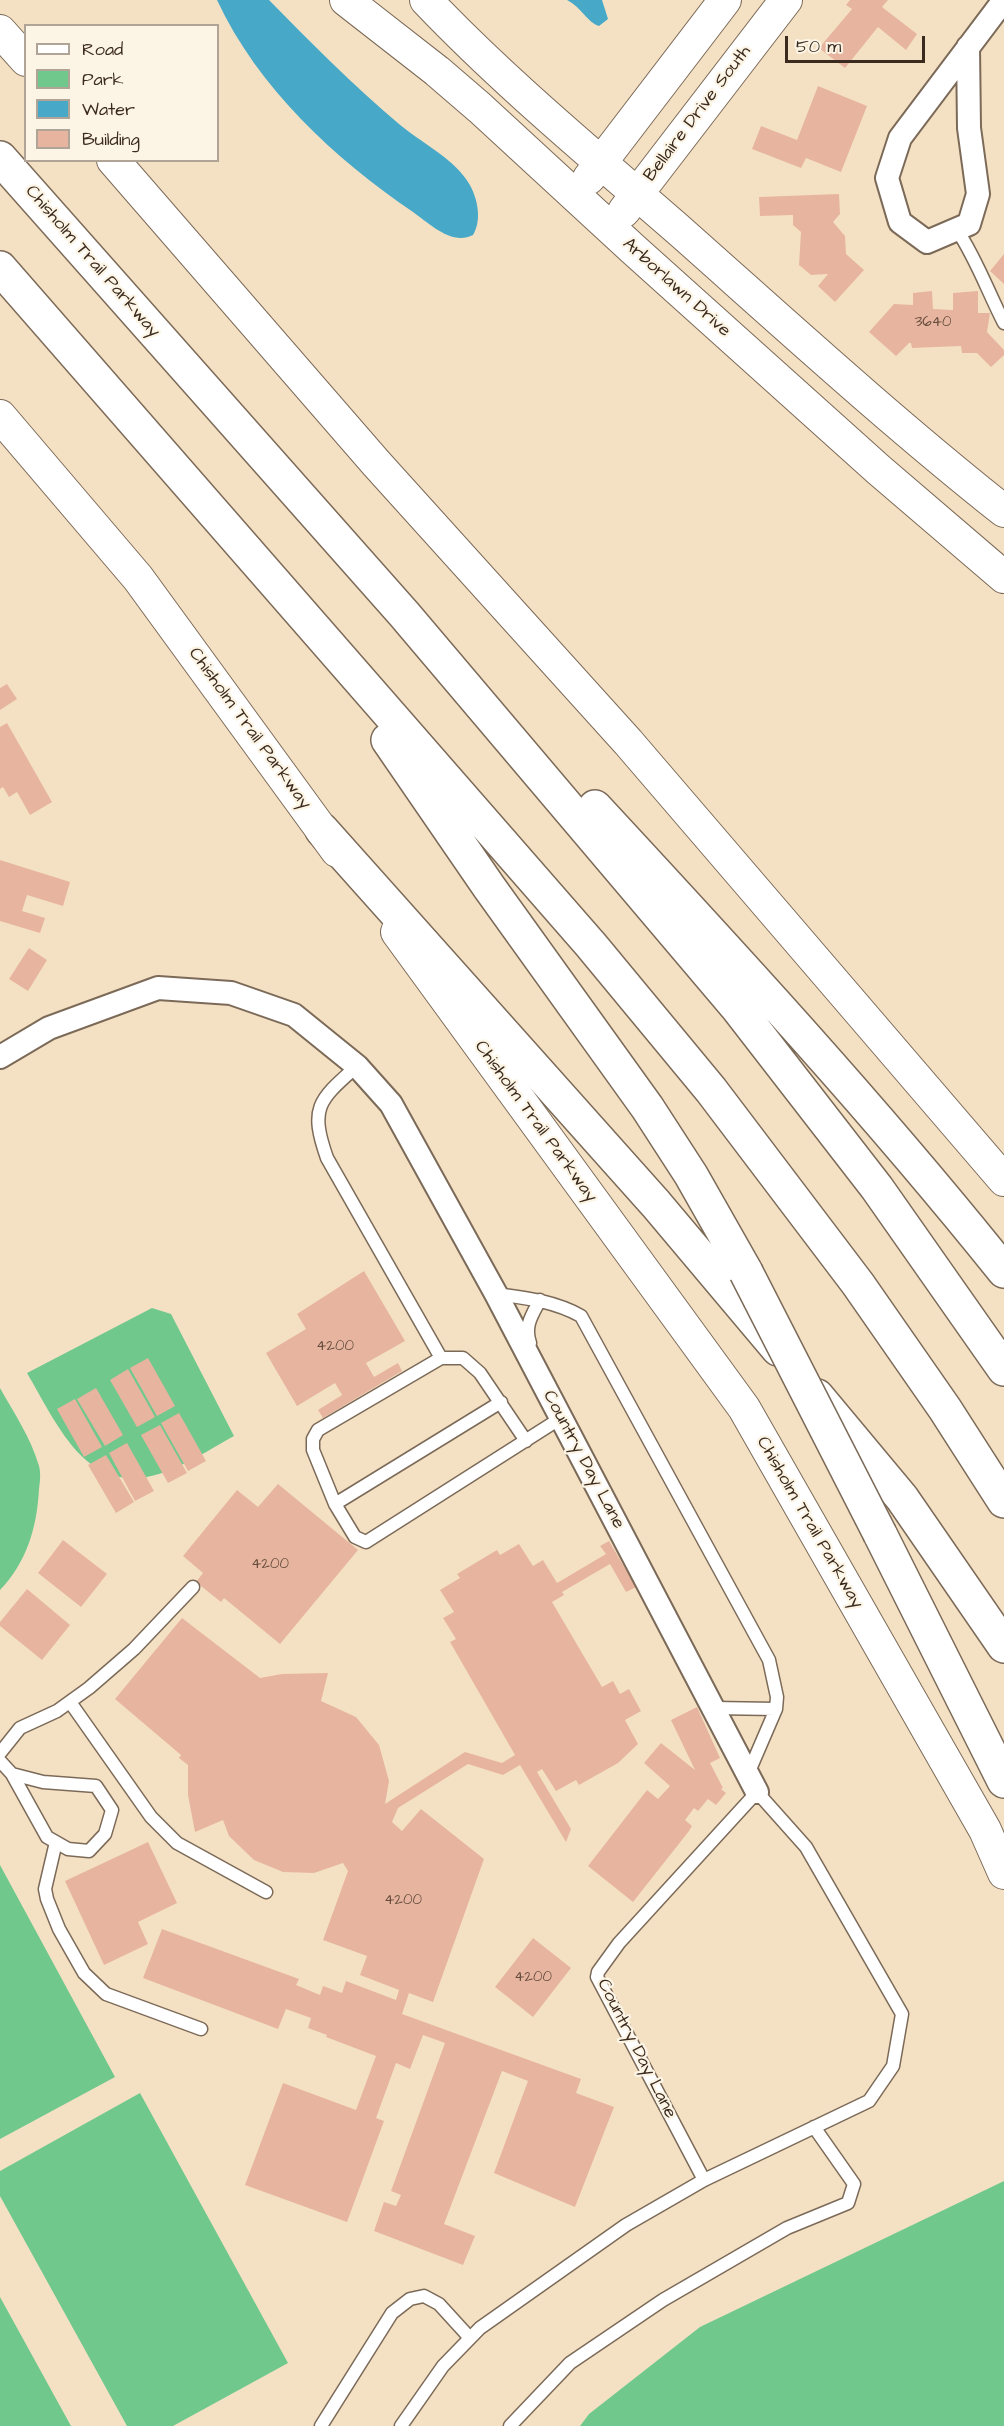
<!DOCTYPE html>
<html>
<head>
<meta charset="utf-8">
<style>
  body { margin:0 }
  #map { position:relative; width:1004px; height:2426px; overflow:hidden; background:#f4e1c4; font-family:"Architects Daughter",sans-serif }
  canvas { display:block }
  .legend { position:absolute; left:24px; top:24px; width:195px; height:138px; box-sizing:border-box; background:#fcf5e5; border:2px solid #afa495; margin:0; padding:8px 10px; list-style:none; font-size:18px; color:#3b2a1e }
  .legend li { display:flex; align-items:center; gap:12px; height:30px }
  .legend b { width:30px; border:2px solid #afa495 }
  .scale { position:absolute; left:785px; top:36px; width:140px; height:27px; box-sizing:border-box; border:3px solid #3b2a1e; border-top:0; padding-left:8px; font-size:18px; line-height:21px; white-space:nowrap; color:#3b2a1e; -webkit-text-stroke:4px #fcf5e5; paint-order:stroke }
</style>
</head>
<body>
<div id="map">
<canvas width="1004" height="2426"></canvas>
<ul class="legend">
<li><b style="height:8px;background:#fff"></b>Road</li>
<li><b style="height:16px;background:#70c88d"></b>Park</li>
<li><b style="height:16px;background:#47a9c7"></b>Water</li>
<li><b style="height:16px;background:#e7b59f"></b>Building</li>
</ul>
<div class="scale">50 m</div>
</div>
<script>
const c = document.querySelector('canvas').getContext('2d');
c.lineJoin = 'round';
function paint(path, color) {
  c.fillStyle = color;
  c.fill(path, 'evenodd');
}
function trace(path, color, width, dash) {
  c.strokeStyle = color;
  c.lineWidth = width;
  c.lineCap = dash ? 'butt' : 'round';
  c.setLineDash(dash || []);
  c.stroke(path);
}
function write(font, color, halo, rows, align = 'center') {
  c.font = font + ' "Architects Daughter",sans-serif';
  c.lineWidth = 4.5;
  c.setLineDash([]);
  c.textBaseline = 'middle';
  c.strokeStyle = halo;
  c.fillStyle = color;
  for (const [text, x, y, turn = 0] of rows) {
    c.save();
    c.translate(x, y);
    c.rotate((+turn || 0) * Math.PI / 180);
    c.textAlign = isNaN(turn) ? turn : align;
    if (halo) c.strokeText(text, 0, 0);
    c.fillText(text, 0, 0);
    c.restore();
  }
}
paint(new Path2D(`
  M152,1308L171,1314L234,1436C216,1446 197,1458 177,1467C92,1506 63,1435 27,1373Z
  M0,1388C14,1413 31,1438 39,1466C41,1473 40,1482 39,1489C37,1527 27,1562 0,1590Z
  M0,1865L115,2077L0,2139Z
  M140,2093L288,2363L173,2426H127L0,2196V2171Z
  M1004,2181V2426H580L589,2414L700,2327Z
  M0,2297L71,2426H0Z`), '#70c88d');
paint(new Path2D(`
  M217,0H269C311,43 353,85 399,124C420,142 450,156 466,179C477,194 483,219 473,235C452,246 430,224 413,212C334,158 258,88 217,0Z
  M567,0H602L608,19L599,26C588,23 581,7 567,0Z`), '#47a9c7');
paint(new Path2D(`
  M850,0H888L882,7L917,34L906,50L878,27L845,68L819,48L852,9L846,5Z
  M818,86L867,106L841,172L806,158L801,168L752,149L761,126L797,140Z
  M839,194L840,214L833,222L845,236L846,254L864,270L835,302L818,286L828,274L811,275L799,265L801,232L793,225V215L760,216L759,197Z
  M1004,254V284L990,271Z
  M932,291L933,309L953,310V293L978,291V313H990L987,332L1004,350V355L991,367L977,353H962L961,346L912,348L911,343H909L896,356L869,332L894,304L913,305V293Z
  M7,684L17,699L0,710V688Z
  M7,723L52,802L30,815L17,792L9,797L3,787L0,789V727Z
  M0,860L70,882L63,906L27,895L22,911L45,918L40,933L0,921Z
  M29,948L47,960L28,991L9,979Z
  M364,1271L405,1341L366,1363L374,1377L398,1363L402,1371L323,1418L318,1410L342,1395L335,1383L297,1406L266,1353L306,1329L297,1314Z
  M148,1358L175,1406L157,1416L130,1368Z
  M128,1369L155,1417L137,1427L110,1380Z
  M96,1388L123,1435L105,1446L77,1399Z
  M75,1399L102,1447L84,1457L57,1409Z
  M179,1413L206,1461L188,1471L161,1423Z
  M160,1425L187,1473L168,1483L141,1435Z
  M127,1443L154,1491L135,1501L109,1453Z
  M106,1455L134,1502L116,1513L88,1465Z
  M278,1484L358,1550L280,1644L224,1598L221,1602L196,1582L203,1573L183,1556L237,1490L258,1507Z
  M63,1540L107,1574L81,1607L38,1573Z
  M609,1541L636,1587L626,1592L610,1564L562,1592L564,1595L552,1602L602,1687L613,1681L620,1694L629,1689L641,1711L625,1720L638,1744L618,1763L579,1785L576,1780L556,1791L542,1769L537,1772L571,1829L566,1842L520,1765L503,1775L468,1764L398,1808L392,1822L402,1831L421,1809L484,1859L433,2002L409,1993L402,2014L581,2079L576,2093L614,2107L575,2207L494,2173L528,2081L502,2071L444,2224L475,2236L463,2265L374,2231L384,2202L396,2206L401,2195L391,2191L445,2043L423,2035L410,2069L396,2063L376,2118L384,2121L347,2222L245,2185L283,2083L356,2110L376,2056L326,2037L327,2035L308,2028L311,2018L286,2009L278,2029L143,1978L162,1929L299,1979L296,1985L320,1995L323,1986L342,1993L346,1981L396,2000L399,1990L360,1975L367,1956L323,1940L348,1871L343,1863L314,1873L283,1872L254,1860L229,1836L223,1820L195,1832L188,1795V1765L179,1758L181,1755L115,1699L182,1618L260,1678L282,1674L328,1673L321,1701L356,1717L379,1745L389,1781L385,1804L465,1752L502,1763L515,1755L450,1642L456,1639L443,1618L454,1612L440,1590L460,1578L457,1574L497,1550L500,1555L519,1544L533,1566L543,1560L557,1583L606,1554L600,1546Z
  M27,1589L70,1625L42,1660L0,1626V1622Z
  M697,1707L720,1758L710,1763L723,1788L721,1789L726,1793L716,1805L708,1799L698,1811L694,1808L685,1820L692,1826L689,1831L633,1902L588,1866L647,1790L658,1799L670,1786L644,1763L661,1743L695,1770L671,1720Z
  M148,1842L177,1903L138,1922L148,1944L104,1965L65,1881Z
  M533,1938L571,1968L533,2017L495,1987Z`), '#e7b59f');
const service = new Path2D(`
  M957,230C976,258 988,292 1004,323
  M357,1066C319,1100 309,1107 327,1158L441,1358
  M496,1294C526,1298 554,1301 581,1316L769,1660L777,1697L776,1709L748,1774
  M530,1343C524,1326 532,1315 540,1300
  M526,1441L480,1373L463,1358H441L318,1430L313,1439V1450L335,1504L355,1537L366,1542L561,1418
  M335,1504L501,1402
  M70,1702L151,1817L177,1843L266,1892
  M713,1708L776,1709
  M0,1753L20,1728L57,1711L89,1688L134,1649L193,1587
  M0,1761L12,1774L47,1837L68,1849L89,1851L105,1834L112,1810L96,1786L43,1782L12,1774
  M56,1842L45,1889L47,1899L59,1929L84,1973L106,1994L201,2029
  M321,2426L392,2313L410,2299L424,2296L439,2304L470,2338
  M401,2426L443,2366L480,2328L626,2225L704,2180L869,2101L893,2066L902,2014L806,1847L757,1792L619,1943L598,1972L597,1977L704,2180
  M510,2426L570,2363L663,2300L787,2228L848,2203L854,2184L814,2127`);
const minor = new Path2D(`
  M968,47L969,128L978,194L969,224L927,242L900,222L887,178L900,138L1004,0
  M0,1057L49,1028L158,988L231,993L294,1015L357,1066L391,1104L496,1294L757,1792`);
const secondary = new Path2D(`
  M346,0L437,71L480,108L633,249L879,470L1004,577
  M426,0C505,83 595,157 681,232C788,327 893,423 1004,511
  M0,31L26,60
  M113,160L376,463L628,742L1004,1180
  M589,178L725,0
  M624,211L786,0
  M0,416L138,578L337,851
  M397,932L744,1408L985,1830L1004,1873`);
const motorway = new Path2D(`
  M0,158L404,614L736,1006L877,1188L1004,1369
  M0,268L591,945L711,1090L858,1284L945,1409L1004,1501
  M388,740L489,887L647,1107L691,1175L746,1272
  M595,807C735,958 875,1110 1004,1271
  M322,830L656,1204L778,1349
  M817,1396L902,1498L1004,1646
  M880,1534L1004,1781`);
trace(service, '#7c6a58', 15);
trace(minor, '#7c6a58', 26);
trace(secondary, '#7c6a58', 34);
trace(motorway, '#7c6a58', 36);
trace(service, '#fff', 12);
trace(minor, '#fff', 22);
trace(secondary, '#fff', 32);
trace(motorway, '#fff', 33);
const motorwayBridge = new Path2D(`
  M746,1272L880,1534`);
trace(motorwayBridge, '#7c6a58', 36, []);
trace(motorwayBridge, '#fff', 33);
write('15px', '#664d3e', null, [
  ["3640",933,323],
  ["4200",335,1347],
  ["4200",270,1565],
  ["4200",403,1901],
  ["4200",533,1978]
]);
write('18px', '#3b2a1e', '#fcf5e5', [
  ["Bellaire Drive South",698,114,-53],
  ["Chisholm Trail Parkway",92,262,49],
  ["Arborlawn Drive",676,288,42],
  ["Chisholm Trail Parkway",249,729,54],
  ["Chisholm Trail Parkway",535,1122,54],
  ["Country Day Lane",583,1460,62],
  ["Chisholm Trail Parkway",809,1523,60],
  ["Country Day Lane",636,2049,63]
]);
</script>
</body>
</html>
